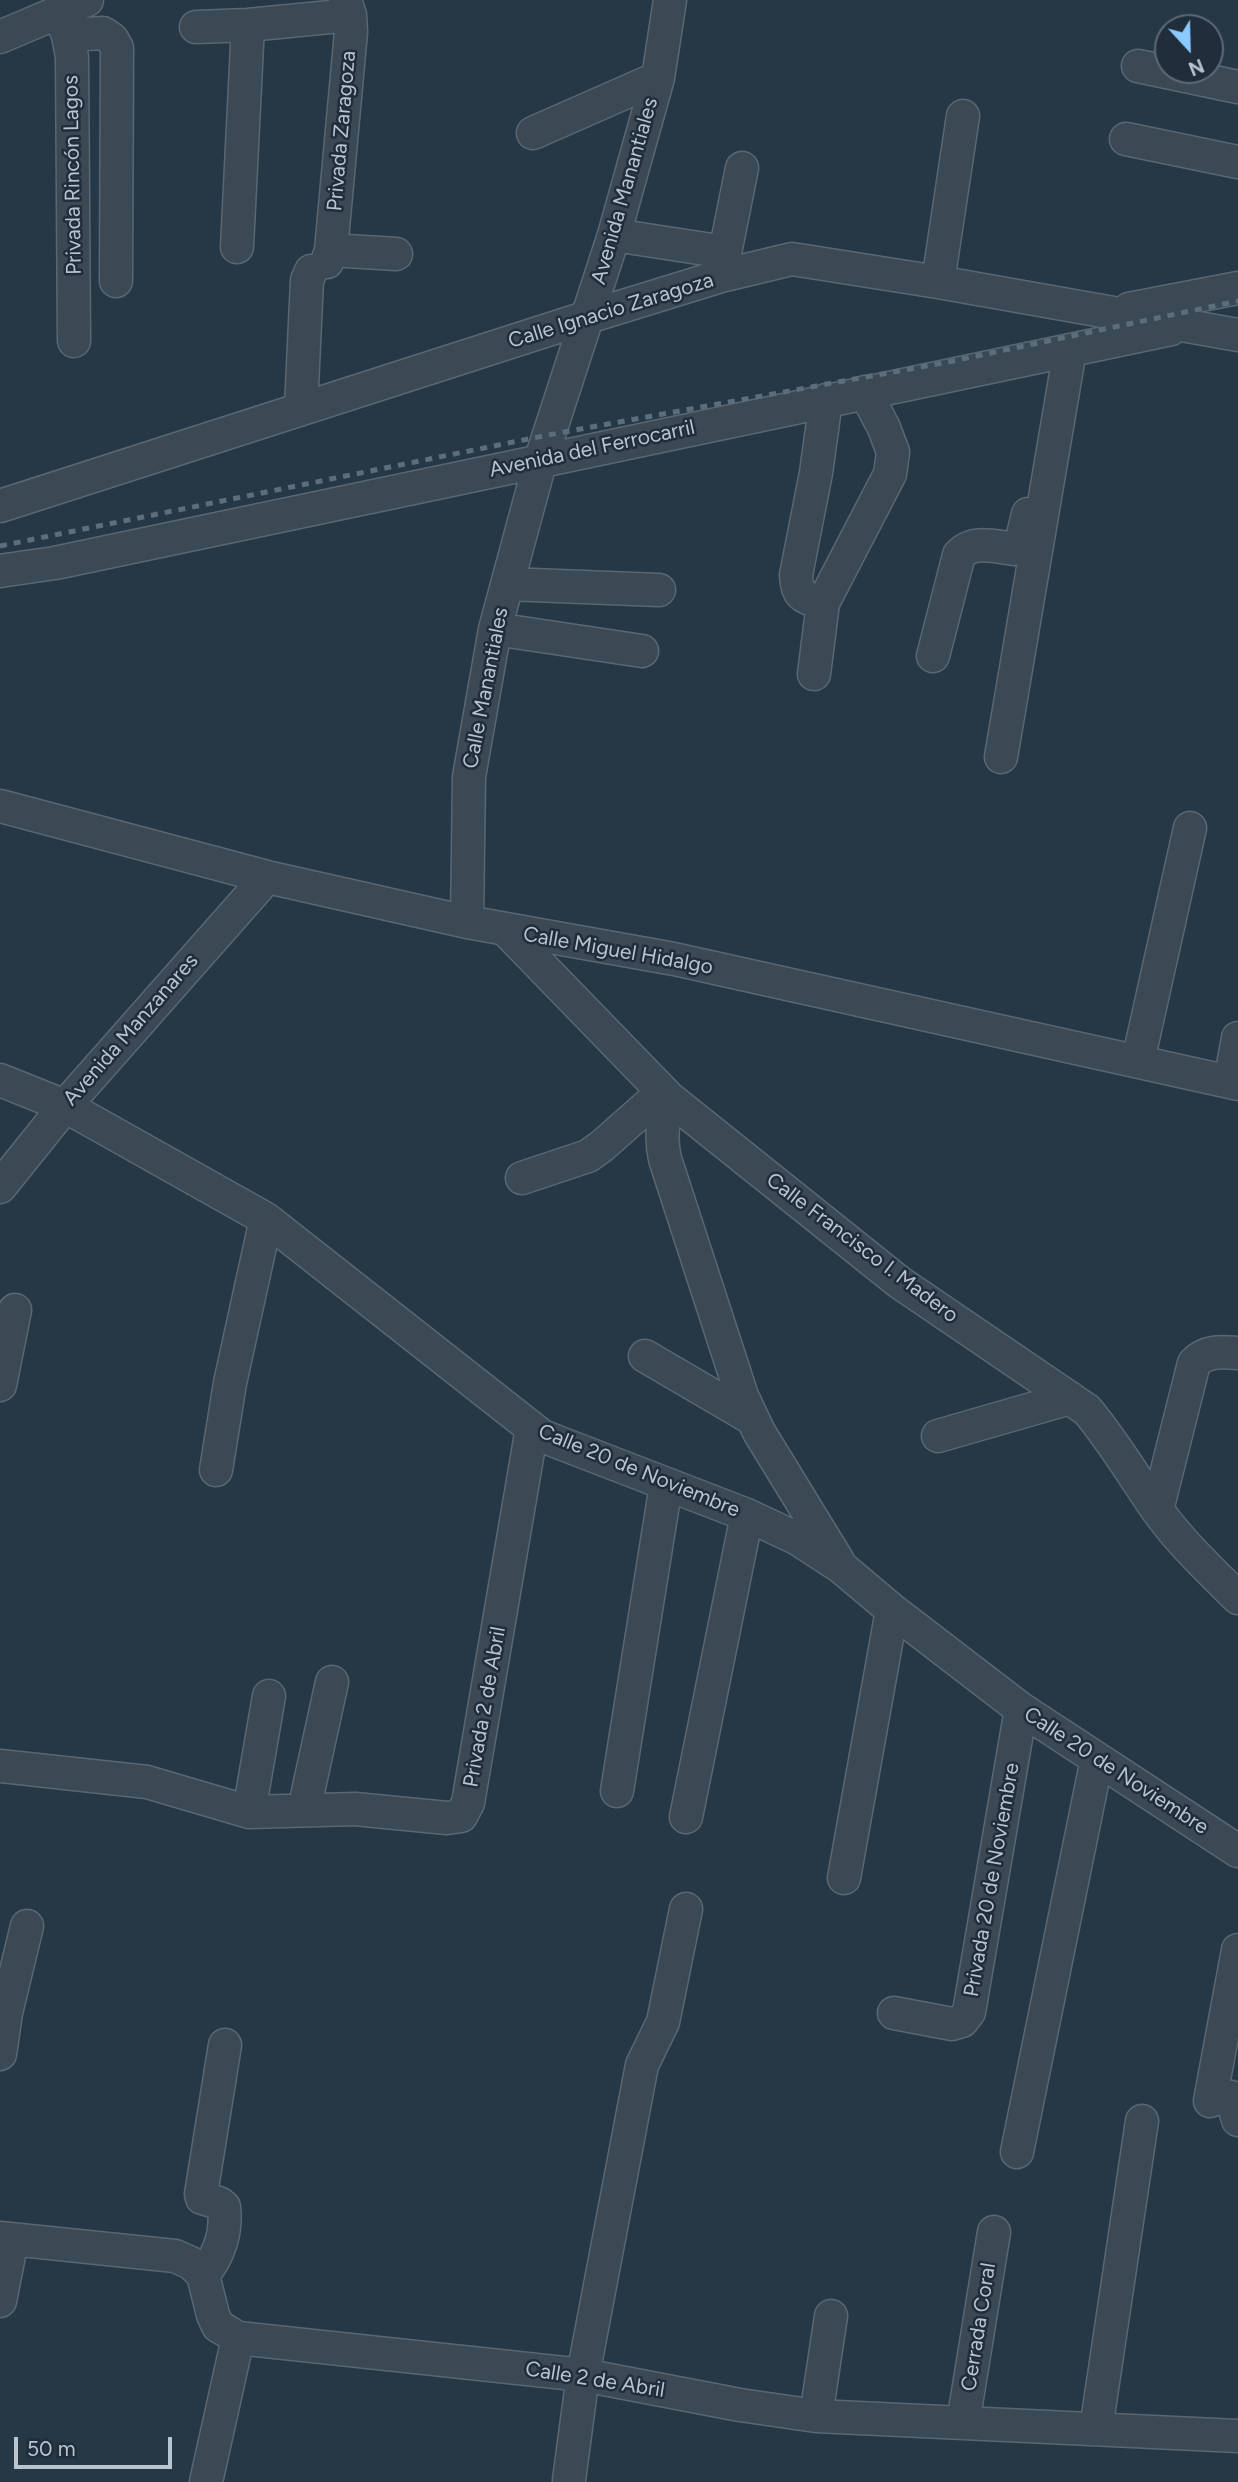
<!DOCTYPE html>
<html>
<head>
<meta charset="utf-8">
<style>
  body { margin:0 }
  #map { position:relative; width:1238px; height:2482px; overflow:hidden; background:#263845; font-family:Figtree,sans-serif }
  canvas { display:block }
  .north { position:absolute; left:1154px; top:14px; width:70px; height:70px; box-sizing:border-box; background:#1f2e3a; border:2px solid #5c6a75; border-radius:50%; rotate:158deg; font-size:19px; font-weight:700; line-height:28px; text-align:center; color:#b8c4ce }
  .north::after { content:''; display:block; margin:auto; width:24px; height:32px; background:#8ccafe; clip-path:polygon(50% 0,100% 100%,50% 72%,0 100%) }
  .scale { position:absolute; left:14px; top:2437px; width:158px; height:32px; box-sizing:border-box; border:4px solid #b8c4ce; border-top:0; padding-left:9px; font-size:21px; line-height:24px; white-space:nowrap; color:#b8c4ce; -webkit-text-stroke:5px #1f2e3a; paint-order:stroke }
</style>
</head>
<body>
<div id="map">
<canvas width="1238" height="2482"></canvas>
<div class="north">N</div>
<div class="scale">50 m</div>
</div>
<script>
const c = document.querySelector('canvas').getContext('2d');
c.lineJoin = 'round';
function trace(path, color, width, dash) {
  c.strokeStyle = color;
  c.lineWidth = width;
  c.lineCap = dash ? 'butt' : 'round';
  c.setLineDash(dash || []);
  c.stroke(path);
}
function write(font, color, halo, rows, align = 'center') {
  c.font = font + ' Figtree,sans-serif';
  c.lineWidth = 5;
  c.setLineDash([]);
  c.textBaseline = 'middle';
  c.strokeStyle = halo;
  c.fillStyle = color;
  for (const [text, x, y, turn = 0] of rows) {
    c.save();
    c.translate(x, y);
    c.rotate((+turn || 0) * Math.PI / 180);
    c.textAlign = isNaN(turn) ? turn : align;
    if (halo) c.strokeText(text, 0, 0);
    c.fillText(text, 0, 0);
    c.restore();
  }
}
const minor = new Path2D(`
  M58,12L68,35L72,57L74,341
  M196,27L248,25L350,15
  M68,35L103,33L112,39L117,48L116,281
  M0,37L87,0
  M1138,66L1238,87
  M533,133L658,78
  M1126,139L1238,162
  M614,235L725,252
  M237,247L248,25
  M331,250L396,254
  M327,262L331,250L351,32L350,15L345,0
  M721,273L742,168
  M938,282L963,116
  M1129,309L1238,288
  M826,400L816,473L796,575C797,598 804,597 823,603L890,474L893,452L884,428L865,392
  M301,408L307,280L311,271
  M0,506L588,317L721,276L792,259L938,282L1238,335
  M0,571L55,563L1171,329
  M507,584L659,590
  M495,629L642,651
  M933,656L959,555C973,539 996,547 1015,549L1020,547L1028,514
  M814,674L823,603
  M1001,757L1070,350
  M0,806L267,877L467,922L674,959L1238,1084
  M467,922L469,777L495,629L541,459L614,235L658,78L670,0
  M507,931L669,1098L899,1282L1087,1410C1114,1442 1134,1477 1158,1511C1181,1543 1210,1570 1238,1598
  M1138,1061L1190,828
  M0,1080L65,1106L266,1219L542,1436L747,1515L798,1539L841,1567L892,1610L1021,1709L1238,1851
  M1230,1082L1238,1038
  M669,1098C663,1120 660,1137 665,1159L742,1396L759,1432L838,1561
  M522,1178L588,1156L602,1146L663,1092
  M0,1187L65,1106L267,877
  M645,1356L751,1418
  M0,1385L15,1310
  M938,1436L1070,1398
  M216,1470L230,1383L266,1219
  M1157,1510L1194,1363C1207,1350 1221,1352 1238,1353
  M0,1766L147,1782L249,1812L355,1809L447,1818L461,1816L468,1803L532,1428
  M617,1791L666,1485
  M304,1810L332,1682
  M249,1812L269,1696
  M686,1817L747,1515
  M844,1878L892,1610
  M894,2013L952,2024L962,2021L969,2012L1021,1709
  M0,2054L6,2013L27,1926
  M1231,2097L1238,2120
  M1210,2101L1238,1950
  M1017,2152L1097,1759
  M0,2238L175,2256L191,2263L203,2275L213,2315L218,2326L238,2338L583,2375L740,2405L816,2416L1238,2436
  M203,2275C219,2256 227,2232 224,2207L219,2203L202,2198L201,2194L225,2045
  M0,2301L12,2240
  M816,2416L831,2316
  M963,2423L994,2232
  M1096,2429L1142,2121
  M569,2480L583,2375L642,2065L663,2022L686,1909
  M206,2482L238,2338`);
trace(minor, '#596772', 35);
trace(minor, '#3a4954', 32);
trace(new Path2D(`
  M0,546L548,435L948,362L1238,301`), '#5c6e7b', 5, [7, 7]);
write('21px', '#b8c4ce', '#1f2e3a', [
  ["Privada Zaragoza",342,131,-85],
  ["Privada Rincón Lagos",73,175,-91],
  ["Avenida Manantiales",625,191,-74],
  ["Calle Ignacio Zaragoza",611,311,-17],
  ["Avenida del Ferrocarril",592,449,-12],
  ["Calle Manantiales",486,688,-79],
  ["Calle Miguel Hidalgo",618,951,10],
  ["Avenida Manzanares",131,1030,-49],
  ["Calle Francisco I. Madero",862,1248,37],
  ["Calle 20 de Noviembre",639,1471,22],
  ["Privada 2 de Abril",485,1707,-80],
  ["Calle 20 de Noviembre",1116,1771,33],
  ["Privada 20 de Noviembre",992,1880,-80],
  ["Cerrada Coral",979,2327,-81],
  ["Calle 2 de Abril",595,2380,9]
]);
</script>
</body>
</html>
